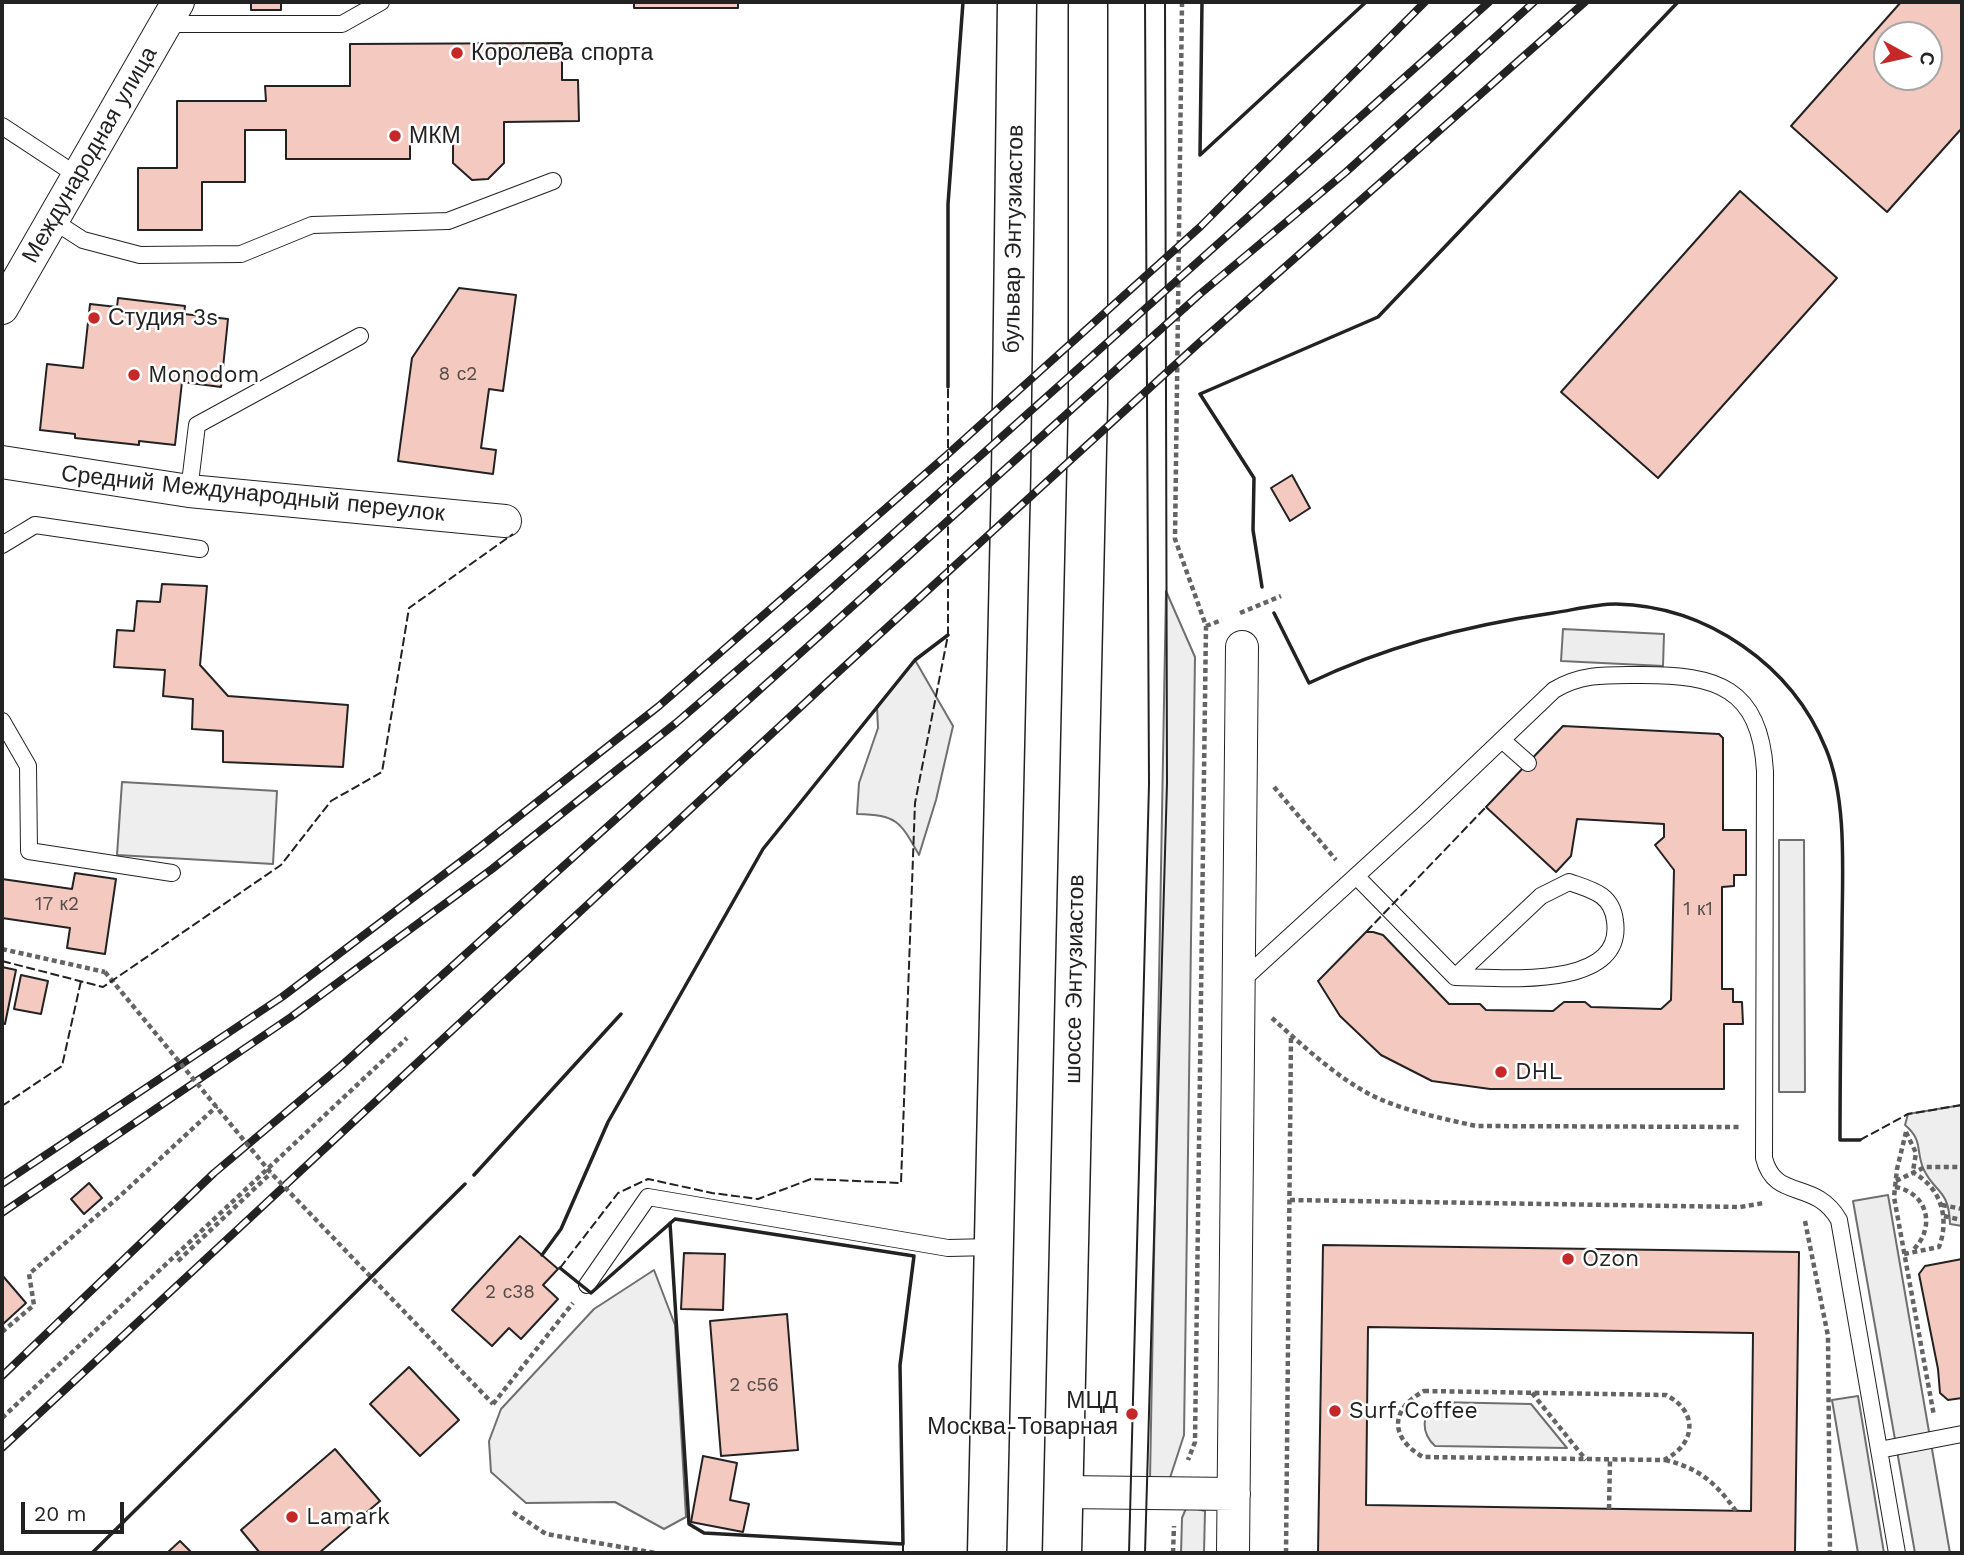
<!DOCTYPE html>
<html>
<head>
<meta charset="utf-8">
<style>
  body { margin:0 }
  #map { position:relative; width:1964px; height:1555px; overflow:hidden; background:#fff; font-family:"Work Sans",sans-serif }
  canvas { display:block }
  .frame { position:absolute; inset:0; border:4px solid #222; pointer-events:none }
  .north { position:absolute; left:1873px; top:21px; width:70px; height:70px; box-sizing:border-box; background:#fff; border:2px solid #a7a7a7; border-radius:50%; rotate:98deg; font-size:19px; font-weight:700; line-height:28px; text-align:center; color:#222 }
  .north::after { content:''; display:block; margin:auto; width:24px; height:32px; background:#c62828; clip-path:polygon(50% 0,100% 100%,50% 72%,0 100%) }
  .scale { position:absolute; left:21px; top:1502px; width:103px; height:32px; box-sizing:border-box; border:4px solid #222; border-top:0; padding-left:9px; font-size:21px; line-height:24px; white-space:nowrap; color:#222; -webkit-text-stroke:5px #fff; paint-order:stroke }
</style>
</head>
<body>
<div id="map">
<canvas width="1964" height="1555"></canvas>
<div class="frame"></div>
<div class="north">С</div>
<div class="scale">20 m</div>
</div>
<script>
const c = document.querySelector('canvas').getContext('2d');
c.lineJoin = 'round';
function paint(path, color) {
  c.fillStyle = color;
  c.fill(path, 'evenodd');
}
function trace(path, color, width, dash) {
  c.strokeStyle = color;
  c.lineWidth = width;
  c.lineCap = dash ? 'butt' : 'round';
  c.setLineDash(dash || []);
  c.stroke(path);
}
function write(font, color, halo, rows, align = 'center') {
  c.font = font + ' "Work Sans",sans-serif';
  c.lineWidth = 5;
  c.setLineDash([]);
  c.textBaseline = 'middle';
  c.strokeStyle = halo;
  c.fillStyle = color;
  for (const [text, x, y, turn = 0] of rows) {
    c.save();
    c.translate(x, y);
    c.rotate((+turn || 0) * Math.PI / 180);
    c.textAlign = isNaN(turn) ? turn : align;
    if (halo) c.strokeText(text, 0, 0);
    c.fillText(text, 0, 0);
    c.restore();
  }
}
const green = new Path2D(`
  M1166,591L1195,657L1184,1435L1169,1481L1150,1480Z
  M915,660L953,726L936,800L919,855C900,821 897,815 857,814L859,783L878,728L877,707Z
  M122,782L277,791L273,864L117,855Z
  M1962,1105V1226L1950,1224C1949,1189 1935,1193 1924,1170C1915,1151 1924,1141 1905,1125L1908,1114Z
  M654,1270L675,1325L686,1517L664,1529L615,1502L526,1503L491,1472L489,1441L501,1409L594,1309Z
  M1436,1402L1531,1404L1567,1448L1435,1446C1421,1433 1421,1415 1436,1402Z
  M1187,1506L1205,1511L1204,1553H1181L1182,1518Z`);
paint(green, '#eee');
trace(green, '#6f6f6f', 2);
const parking = new Path2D(`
  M1563,629L1664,634L1663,666L1561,661Z
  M1779,840H1804L1805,1092H1779Z
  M1888,1195L1950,1553H1915L1853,1201Z
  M1858,1396L1884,1553H1858L1832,1400Z`);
paint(parking, '#ededed');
trace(parking, '#6f6f6f', 2);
const building = new Path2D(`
  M251,2H281V10H251Z
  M634,2H738V8H634Z
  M1901,2H1962V128L1887,212L1791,126ZM1887,35H1929V77H1887Z
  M562,43V80H578L579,121L504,122V163L488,179L472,180L453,163V141L410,142V159H286V130H245V182H202V230H138V168H177V101H266L265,86H350V44Z
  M1740,191L1837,278L1658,478L1561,392Z
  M459,288L516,295L503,391L489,389L481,448L496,450L493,474L398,461L412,358Z
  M118,298L185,306L184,314L228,319L221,387L182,382L175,445L139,441V445L75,438V434L40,430L47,364L83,368L90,304L117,307Z
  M1292,475L1310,508L1290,521L1271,488Z
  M162,584L207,586L200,665L228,696L348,705L343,767L223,762V731L192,729L193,699L163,696L165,670L114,667L117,630L134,631L137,601L160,602Z
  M1563,726L1719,734L1723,738V830H1746V875H1734V886L1722,887V989H1733V1002H1742L1743,1024H1724V1089H1490L1432,1081L1381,1055L1340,1016L1318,981L1366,932H1373L1383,935L1449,1004H1480L1486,1010L1553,1011L1564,1002H1585L1591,1007L1661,1009L1671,1000L1674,870L1655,845L1664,837V824L1577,819L1571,856L1556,872L1486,807Z
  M75,873L116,879L105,954L67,948L70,928L2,918V879L72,889Z
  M2,967L16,970L5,1024L2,1023Z
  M21,975L48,981L41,1014L14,1009Z
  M89,1183L102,1198L84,1214L71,1199Z
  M520,1236L558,1269L543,1285L558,1299L521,1339L509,1328L492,1346L452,1310Z
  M1323,1245L1799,1252L1795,1553H1318ZM1368,1327L1753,1333L1751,1511L1366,1505Z
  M684,1253L725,1254L723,1310L681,1309Z
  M1962,1259V1398L1948,1400L1940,1393L1938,1369L1919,1274L1925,1266Z
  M2,1275L26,1303L2,1325Z
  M787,1314L798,1450L721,1456L710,1321Z
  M409,1367L459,1420L420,1456L370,1404Z
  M335,1449L380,1501L319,1553H260L241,1530Z
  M703,1456L737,1463L730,1500L749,1504L743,1532L691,1522Z
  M180,1541L192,1553H167Z`);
paint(building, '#f3c9c0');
trace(building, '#222', 2);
const service = new Path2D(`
  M166,24H342L381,2
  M2,126L78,176
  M52,220L83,240L140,255L241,254L312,225L448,221L553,181
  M189,491L197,425L360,336
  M2,545L35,525L200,549
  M2,721L28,766L29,851L172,873
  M1502,740L1528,763
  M1356,876L1455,977L1541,896L1569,882C1592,890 1612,894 1615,921C1625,992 1496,977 1455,977
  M1239,983L1424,814L1554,690C1582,673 1609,675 1642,675C1716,675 1760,687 1765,771L1764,1158C1775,1202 1815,1178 1839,1220L1897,1553
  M587,1285L648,1197L948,1248L992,1247
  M1879,1450L1962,1434`);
const minor = new Path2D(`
  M2,308L178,2
  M2,462L189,491L505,521
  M1063,1492L1234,1494
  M1233,1553L1242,647`);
const primary = new Path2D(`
  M987,1553L1011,476L1017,2
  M1062,1553L1088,404V2`);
trace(service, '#222', 18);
trace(minor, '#222', 34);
trace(primary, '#222', 41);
trace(new Path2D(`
  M1182,2L1175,539L1206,626L1195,1442L1188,1460
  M1240,613L1281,596
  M1206,626L1222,620
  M1274,787L1336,860
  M2,949L105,972
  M1272,1018C1302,1045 1335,1076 1371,1095C1404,1111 1441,1118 1476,1126L1739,1127
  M1906,1132L1897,1169L1894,1197L1934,1416
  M1906,1132L1916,1153L1913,1171
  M1896,1181L1925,1167H1962
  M1895,1187C1929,1193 1936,1229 1912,1251
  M1290,1200L1740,1207L1764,1203
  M1942,1205L1962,1209
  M1944,1216L1962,1220
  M1805,1221L1828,1336L1830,1553
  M1904,1254L1939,1247C1950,1218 1941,1187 1912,1172
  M178,1261L271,1173
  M2,1332L34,1305L29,1274L121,1195L217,1106
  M1424,1391L1666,1395C1699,1412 1696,1444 1664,1460L1423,1457C1390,1438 1389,1410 1424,1391Z
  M1532,1393L1586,1460
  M493,1404L573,1303
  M2,1418L407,1038
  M1665,1460C1699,1468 1716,1483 1736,1511
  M1609,1509L1610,1460
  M513,1512L546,1534L656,1553
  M1173,1553L1174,1526
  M1286,1553L1291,1036`), '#646464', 4.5, [5, 3.5]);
trace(service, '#fff', 16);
trace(minor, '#fff', 32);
trace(primary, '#fff', 38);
trace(new Path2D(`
  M1129,1553L1149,784L1145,2
  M1145,1553L1167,783L1165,2`), '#222', 2);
const rail = new Path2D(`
  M2,1184L282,997L480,847L659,706L948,454L1200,227L1425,2
  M2,1213L291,1017L492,869L676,723L812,606L1489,2
  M2,1376L214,1173L341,1066L1200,294L1346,172L1534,2
  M2,1448L835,675L1200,342L1585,2`);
trace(rail, '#222', 8);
trace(rail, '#fff', 5, [16]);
trace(new Path2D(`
  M105,972L271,1173L493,1404`), '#646464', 4.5, [5, 3.5]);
trace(new Path2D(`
  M1366,932L1486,807
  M2,961L103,987L281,865L331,801L382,772L409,608L513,534
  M2,1106L62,1066L81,981
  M1860,1140L1908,1114L1962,1105
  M560,1268L618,1193L648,1179L712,1193L758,1199L811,1179L901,1183L915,803L948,635V387
  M1962,1482V1493
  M903,1553V1544`), '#222', 2, [9, 3.5]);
trace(new Path2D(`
  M1200,155L1366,2
  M1200,155L1202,2
  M948,387V204L963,2
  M1262,587L1253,530L1254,478L1200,394L1378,317L1678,2
  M1274,613L1309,683C1386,646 1468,625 1553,613C1573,610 1595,604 1616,604C1707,606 1792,665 1826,749C1848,802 1842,877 1842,933C1841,1002 1840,1071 1840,1140H1860
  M474,1175L621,1014
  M542,1255L561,1229L608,1122L763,849L915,660L948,635
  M560,1268L591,1293L675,1219L914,1256L900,1365L903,1544L704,1533L689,1524L670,1223
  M92,1553L465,1184`), '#222', 3.5);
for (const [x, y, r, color] of [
  [457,53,7,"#c62828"],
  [395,136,7,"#c62828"],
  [94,318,7,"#c62828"],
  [134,375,7,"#c62828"],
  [1501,1072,7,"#c62828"],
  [1568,1259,7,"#c62828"],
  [1335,1411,7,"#c62828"],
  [1132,1414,7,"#c62828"],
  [292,1517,7,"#c62828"]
]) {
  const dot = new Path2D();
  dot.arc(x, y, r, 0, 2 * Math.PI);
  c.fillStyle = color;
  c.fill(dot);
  trace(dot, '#fff', 2.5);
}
write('19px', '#564c4a', null, [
  ["8 с2",458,374],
  ["17 к2",57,904],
  ["1 к1",1698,909],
  ["2 с38",510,1292],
  ["2 с56",754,1385]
]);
write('23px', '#222', '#fff', [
  ["Королева спорта",471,53],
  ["МКМ",409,136],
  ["Студия 3s",108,318],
  ["Monodom",148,375],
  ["DHL",1515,1072],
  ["Ozon",1582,1259],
  ["МЦД",1118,1401,"right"],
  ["Москва-Товарная",1118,1427,"right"],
  ["Surf Coffee",1349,1411],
  ["Lamark",306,1517]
], 'left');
write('23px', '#222', '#fff', [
  ["Международная улица",90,155,-60],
  ["бульвар Энтузиастов",1014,239,-89],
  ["Средний Международный переулок",253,494,6],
  ["шоссе Энтузиастов",1075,979,-89]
]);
</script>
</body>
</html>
